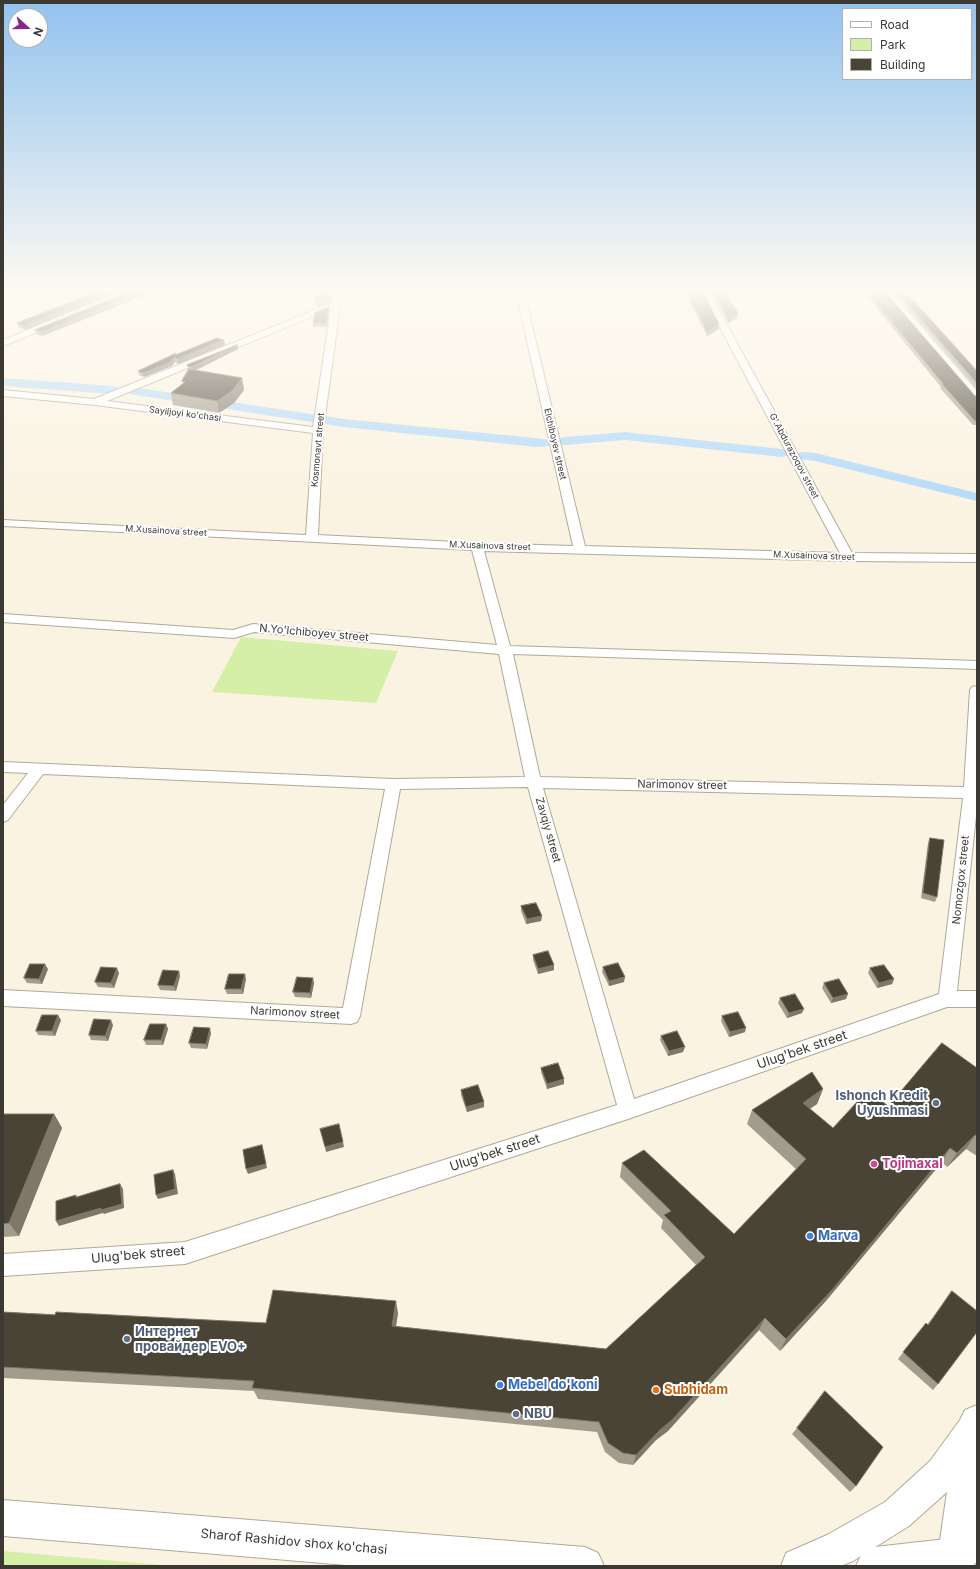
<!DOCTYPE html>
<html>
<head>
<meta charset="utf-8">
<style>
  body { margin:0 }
  #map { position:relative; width:980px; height:1569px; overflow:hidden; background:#fbf3e2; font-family:Inter,sans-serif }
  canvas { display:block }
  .frame { position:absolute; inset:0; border:4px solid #3c3932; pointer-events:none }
  .legend { position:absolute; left:842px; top:8px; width:130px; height:72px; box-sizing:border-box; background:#fff; border:1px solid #b1b0ad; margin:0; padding:5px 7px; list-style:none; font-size:12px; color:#3c3932 }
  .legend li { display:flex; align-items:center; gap:8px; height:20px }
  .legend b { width:20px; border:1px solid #b1b0ad }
  .north { position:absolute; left:8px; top:8px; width:40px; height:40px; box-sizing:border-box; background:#fff; border:1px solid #b1b0ad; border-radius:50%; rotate:111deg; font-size:11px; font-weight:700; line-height:16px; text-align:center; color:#3c3932 }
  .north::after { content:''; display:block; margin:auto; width:14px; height:18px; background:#8c258a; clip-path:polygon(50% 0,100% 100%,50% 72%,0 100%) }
</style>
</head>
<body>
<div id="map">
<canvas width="980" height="1569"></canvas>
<div class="frame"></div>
<ul class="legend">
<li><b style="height:5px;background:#fff"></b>Road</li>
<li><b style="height:11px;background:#d6efa8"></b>Park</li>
<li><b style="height:11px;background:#4a4436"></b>Building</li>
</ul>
<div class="north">N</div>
</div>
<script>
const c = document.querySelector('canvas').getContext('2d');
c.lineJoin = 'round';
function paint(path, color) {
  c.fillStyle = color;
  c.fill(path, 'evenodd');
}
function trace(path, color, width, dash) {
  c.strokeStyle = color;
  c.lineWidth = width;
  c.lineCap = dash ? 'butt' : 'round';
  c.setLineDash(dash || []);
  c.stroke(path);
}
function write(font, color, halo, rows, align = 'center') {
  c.font = font + ' Inter,sans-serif';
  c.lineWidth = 4;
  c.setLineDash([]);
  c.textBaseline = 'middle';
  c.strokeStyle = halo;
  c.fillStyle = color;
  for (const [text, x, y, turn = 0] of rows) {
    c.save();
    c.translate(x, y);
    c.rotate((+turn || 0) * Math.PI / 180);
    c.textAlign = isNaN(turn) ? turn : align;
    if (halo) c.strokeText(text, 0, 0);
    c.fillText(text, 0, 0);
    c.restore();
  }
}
paint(new Path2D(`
  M241,637L398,651L376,703L212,692Z
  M3,1551L174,1566H3Z`), '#d6efa8');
paint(new Path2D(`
  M3,378L113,386L117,387L119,390L117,393L113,394L3,386Z
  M133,387L344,419L545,439L550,440L552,443L550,446L537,447L344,427L129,394L127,391L129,388Z
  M625,432L782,449L787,450L789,453L787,456L782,457L625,440L565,445L560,444L559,441L560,438L565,437Z
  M804,452L815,453L977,493V501L815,461L799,459L797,456L799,453Z`), '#b3d9f9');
const minor = new Path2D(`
  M334,292H342L323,431L318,535L477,543L573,546L516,292H524L585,546L840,553L701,292H709L852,553L977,554V562L848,561L484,551L510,646L977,661V669L513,654L540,777L964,787L970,690L972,687L977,686V807L957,991H977V1007H947L628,1119L185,1264L3,1276V1254L185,1242L617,1105L528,787L400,789L360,1016L357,1022L351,1024L3,1006V990L343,1008L385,789L43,774L8,820L3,822V805L28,773L3,772V762L393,779L525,777L499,654L254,632L234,638L3,622V614L233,630L253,624L497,645L472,550L3,526V520L306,535L313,433L95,405L3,396V390L94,399L332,303ZM331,309L313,427L107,401ZM543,788L963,798L939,994L634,1099Z
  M883,292H891L977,391V400L974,399Z
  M54,319L57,320L58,322L57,324L3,346V340Z`);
const secondary = new Path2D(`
  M977,1405V1529L974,1554L969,1566H943L938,1554L947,1492L909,1526L853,1561L841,1566H781L786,1553L827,1535L885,1502L930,1461L960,1420L965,1410Z`);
const primary = new Path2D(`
  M3,1500L585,1547L598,1553L604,1566H358L3,1536Z
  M977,1517V1561L973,1566H856L862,1553L875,1547L946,1539L960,1526Z`);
trace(minor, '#b0a998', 2);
trace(secondary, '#b0a998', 2);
trace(primary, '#b0a998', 2);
paint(minor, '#fff');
paint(secondary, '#fff');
paint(primary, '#fff');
paint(new Path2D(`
  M97,292L25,330L18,327L17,323Z
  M153,292L42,336L36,334L35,330Z
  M685,292H703L719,329L707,336L688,300L689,298Z
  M711,292H725L737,318L728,323Z
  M863,292H885L975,396H977V425H973L940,388L941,387Z
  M893,292H906L977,371V389Z
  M329,307V311L327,327H313V323Z
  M225,345L178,364L175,362L172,366L144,377L139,375L138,371L176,353V355Z
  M237,345L238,349L196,370L242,378L244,390L234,403L219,413L173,405L171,393L183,383L182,381L188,370L187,365Z
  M930,838L937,897L935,902L921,898L928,843Z
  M521,906L542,916L541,921L526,924L521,911Z
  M533,955L554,970L538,974L533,960Z
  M603,967L624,982L609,986L602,972Z
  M870,968L894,979L892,984L877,988L868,973Z
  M48,969L42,984L27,983L24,978Z
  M179,971L180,976L176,991L160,990L158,985Z
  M119,973L114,988L98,987L95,982Z
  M246,979L243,994H227L225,989Z
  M314,983L311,998L295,997L293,992Z
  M824,983L846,999L831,1003L822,988Z
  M780,998L802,1013L787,1018L778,1003Z
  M722,1016L745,1032L729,1037L721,1021Z
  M61,1020L55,1036L38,1035L36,1031Z
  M166,1024L168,1029L163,1045H146L144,1040Z
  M113,1025L108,1041L91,1040L89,1035Z
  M211,1033L207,1049L191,1048L189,1043Z
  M661,1036L683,1052L668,1056L660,1040Z
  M541,1068L564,1084L547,1089L541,1072Z
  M977,1068V1156L966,1149L947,1167L942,1162L825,1302L780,1351L759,1330L668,1431L656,1440L633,1465L619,1463L605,1452L597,1432L258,1399L254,1391L3,1378V1312L266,1323L398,1313L396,1327L606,1349L696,1265L661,1228L663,1220L620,1177L622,1163L734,1234L796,1169L747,1124L752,1110L823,1089L817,1104L810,1109L833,1128L888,1106Z
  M461,1090L484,1107L467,1112L461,1095Z
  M3,1114H54L62,1128L19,1236L3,1237Z
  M952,1291L938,1384L933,1390L898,1359L926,1323L927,1325Z
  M797,1428L856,1486L850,1492L792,1434Z`), '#a29c8c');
paint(new Path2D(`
  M110,292H121L25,330L24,326Z
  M142,292H153L42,336L41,332Z
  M331,292H332L331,302L318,307L317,304L316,305L315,300Z
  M329,307V311L327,327L326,323Z
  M738,313L737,318L728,323V319Z
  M719,324V329L707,336V332Z
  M224,340L225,345L178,364L177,359Z
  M237,345L238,349L192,372L191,367Z
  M174,357L175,362L172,366L144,377L143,373Z
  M242,378L244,390L234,403L219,413L217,401Z
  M542,916L541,921L526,924L527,919Z
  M45,964L48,969L42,984L39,979Z
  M554,965V970L538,974V969Z
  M117,968L119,973L114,988L111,983Z
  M179,971L180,976L176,991L174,986Z
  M245,974L246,979L243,994L241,989Z
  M625,977L624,982L609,986V981Z
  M313,978L314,983L311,998L310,993Z
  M894,979L892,984L877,988L879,983Z
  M848,994L846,999L831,1003L833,998Z
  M804,1009L802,1013L787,1018L789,1013Z
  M58,1015L61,1020L55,1036L52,1031Z
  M111,1020L113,1025L108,1041L105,1036Z
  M166,1024L168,1029L163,1045L161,1040Z
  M210,1028L211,1033L207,1049L206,1044Z
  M746,1028L745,1032L729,1037L730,1032Z
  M685,1047L683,1052L668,1056L669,1051Z
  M564,1079V1084L547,1089V1084Z
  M823,1089L817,1104L797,1117L803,1103Z
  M484,1102V1107L467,1112L466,1107Z
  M54,1114L62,1128L19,1236L9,1223Z
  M975,1135L966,1149L947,1167L957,1153Z
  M343,1142L344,1147L326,1152L325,1147Z
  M262,1145L267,1168L248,1174L246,1169Z
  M950,1148L942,1162L825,1302L780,1351L786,1339Z
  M173,1170L175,1174L178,1194L158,1199L156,1195Z
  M120,1184L123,1189L124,1208L104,1214L103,1213L59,1226L56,1221Z
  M396,1301L398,1313L394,1338L392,1326Z
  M765,1318L759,1330L668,1431L656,1440L633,1465L636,1455Z`), '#7f786a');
const building = new Path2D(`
  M97,292H110L24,326L17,323Z
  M129,292H142L41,332L35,330Z
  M317,292H331L330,298L317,303L318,299L315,300Z
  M688,292H703L719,324L707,332L689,296H690Z
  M713,292H725L738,313L728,319Z
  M867,292H885L975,396H977V421H975L942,384H943Z
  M897,292H906L977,371V383Z
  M329,307L326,323H313L315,313Z
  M217,338L224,340L177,359L174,357L171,362L143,373L138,371L176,353L175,355Z
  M237,345L191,367L187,365Z
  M189,369L242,378L232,391L217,401L171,393L185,382L182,381Z
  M930,838L944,840L937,897L923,893Z
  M536,903L542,916L527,919L521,906Z
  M548,951L554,965L538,969L533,955Z
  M618,963L625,977L609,981L603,967Z
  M30,964H45L39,979L24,978Z
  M884,965L894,979L879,983L870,968Z
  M101,967L117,968L111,983L95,982Z
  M163,970L179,971L174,986L158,985Z
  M229,974H245L241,989H225Z
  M297,977L313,978L310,993L293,992Z
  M839,979L848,994L833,998L824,983Z
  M795,994L804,1009L789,1013L780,998Z
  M738,1012L746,1028L730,1032L722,1016Z
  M42,1015H58L52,1031H36Z
  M94,1019L111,1020L105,1036L89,1035Z
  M150,1024H166L161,1040H144Z
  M194,1027L210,1028L206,1044L189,1043Z
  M677,1031L685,1047L669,1051L661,1036Z
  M942,1043L977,1068V1136L975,1135L957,1153L950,1148L832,1290L786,1339L765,1318L672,1420L660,1430L636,1455L623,1453L608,1443L599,1422L252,1388L254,1381L3,1367V1312L55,1315L56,1312L266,1323L273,1290L396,1301L392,1326L606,1349L705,1257L664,1215L671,1211L622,1163L644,1150L734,1234L806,1159L752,1110L812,1072L823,1089L803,1103L833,1128L868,1090L888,1106Z
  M558,1063L564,1079L547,1084L541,1068Z
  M478,1085L484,1102L466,1107L461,1090Z
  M3,1114H54L9,1223L3,1224Z
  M339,1124L343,1142L325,1147L320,1129Z
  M262,1145L266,1164L246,1169L243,1150Z
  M173,1170L175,1189L156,1195L154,1175Z
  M120,1184L122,1204L101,1210V1208L56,1221V1201L76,1195V1197Z
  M952,1291L977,1311V1332L938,1384L903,1352L926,1323L928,1325Z
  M825,1391L883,1447L856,1486L797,1428Z`);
paint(building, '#4a4436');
trace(building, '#7f786a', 1);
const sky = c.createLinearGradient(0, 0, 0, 511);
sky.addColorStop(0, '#93c3ef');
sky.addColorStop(0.57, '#fdfaf2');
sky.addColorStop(1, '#fdfaf200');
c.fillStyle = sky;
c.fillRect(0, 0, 980, 511);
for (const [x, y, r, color] of [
  [936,1103,4,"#5c6f8a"],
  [874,1164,4,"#d1479c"],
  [810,1236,4,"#3f7fe0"],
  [127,1339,4,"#5c6f8a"],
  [500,1385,4,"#3f7fe0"],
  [656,1390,4,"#e8710a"],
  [516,1414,4,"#5c6f8a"]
]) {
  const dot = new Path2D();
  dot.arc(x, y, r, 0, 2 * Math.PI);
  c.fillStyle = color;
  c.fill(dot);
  trace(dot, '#fff', 1.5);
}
write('9px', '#3c3932', '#fff', [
  ["Sayiljoyi ko'chasi",185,414,7],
  ["Elchiboyev street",555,444,77],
  ["Kosmonavt street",318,450,-85],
  ["G'.Abdurazoqov street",794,456,62],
  ["M.Xusainova street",166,531,3],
  ["M.Xusainova street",490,546,2],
  ["M.Xusainova street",814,556,2]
]);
write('11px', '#3c3932', '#fff', [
  ["N.Yo'lchiboyev street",314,633,5],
  ["Narimonov street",682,785,1],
  ["Zavqiy street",548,830,74],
  ["Nomozgoх street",961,880,-84],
  ["Narimonov street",295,1013,3]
]);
write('13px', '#3c3932', '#fff', [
  ["Ulug'bek street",802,1050,-19],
  ["Ulug'bek street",495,1153,-18],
  ["Ulug'bek street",138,1255,-5],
  ["Sharof Rashidov shox ko'chasi",294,1542,5]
]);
write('bold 13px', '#4e5e75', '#fff', [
  ["Ishonch Kredit",928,1096,"right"],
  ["Uyushmasi",928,1111,"right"],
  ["Интернет",135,1332],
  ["провайдер EVO+",135,1347],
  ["NBU",524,1414]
], 'left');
write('bold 13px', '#b23c85', '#fff', [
  ["Tojimaxal",882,1164]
], 'left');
write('bold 13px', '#366cbe', '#fff', [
  ["Marva",818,1236],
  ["Mebel do'koni",508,1385]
], 'left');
write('bold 13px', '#c56008', '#fff', [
  ["Subhidam",664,1390]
], 'left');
</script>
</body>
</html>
